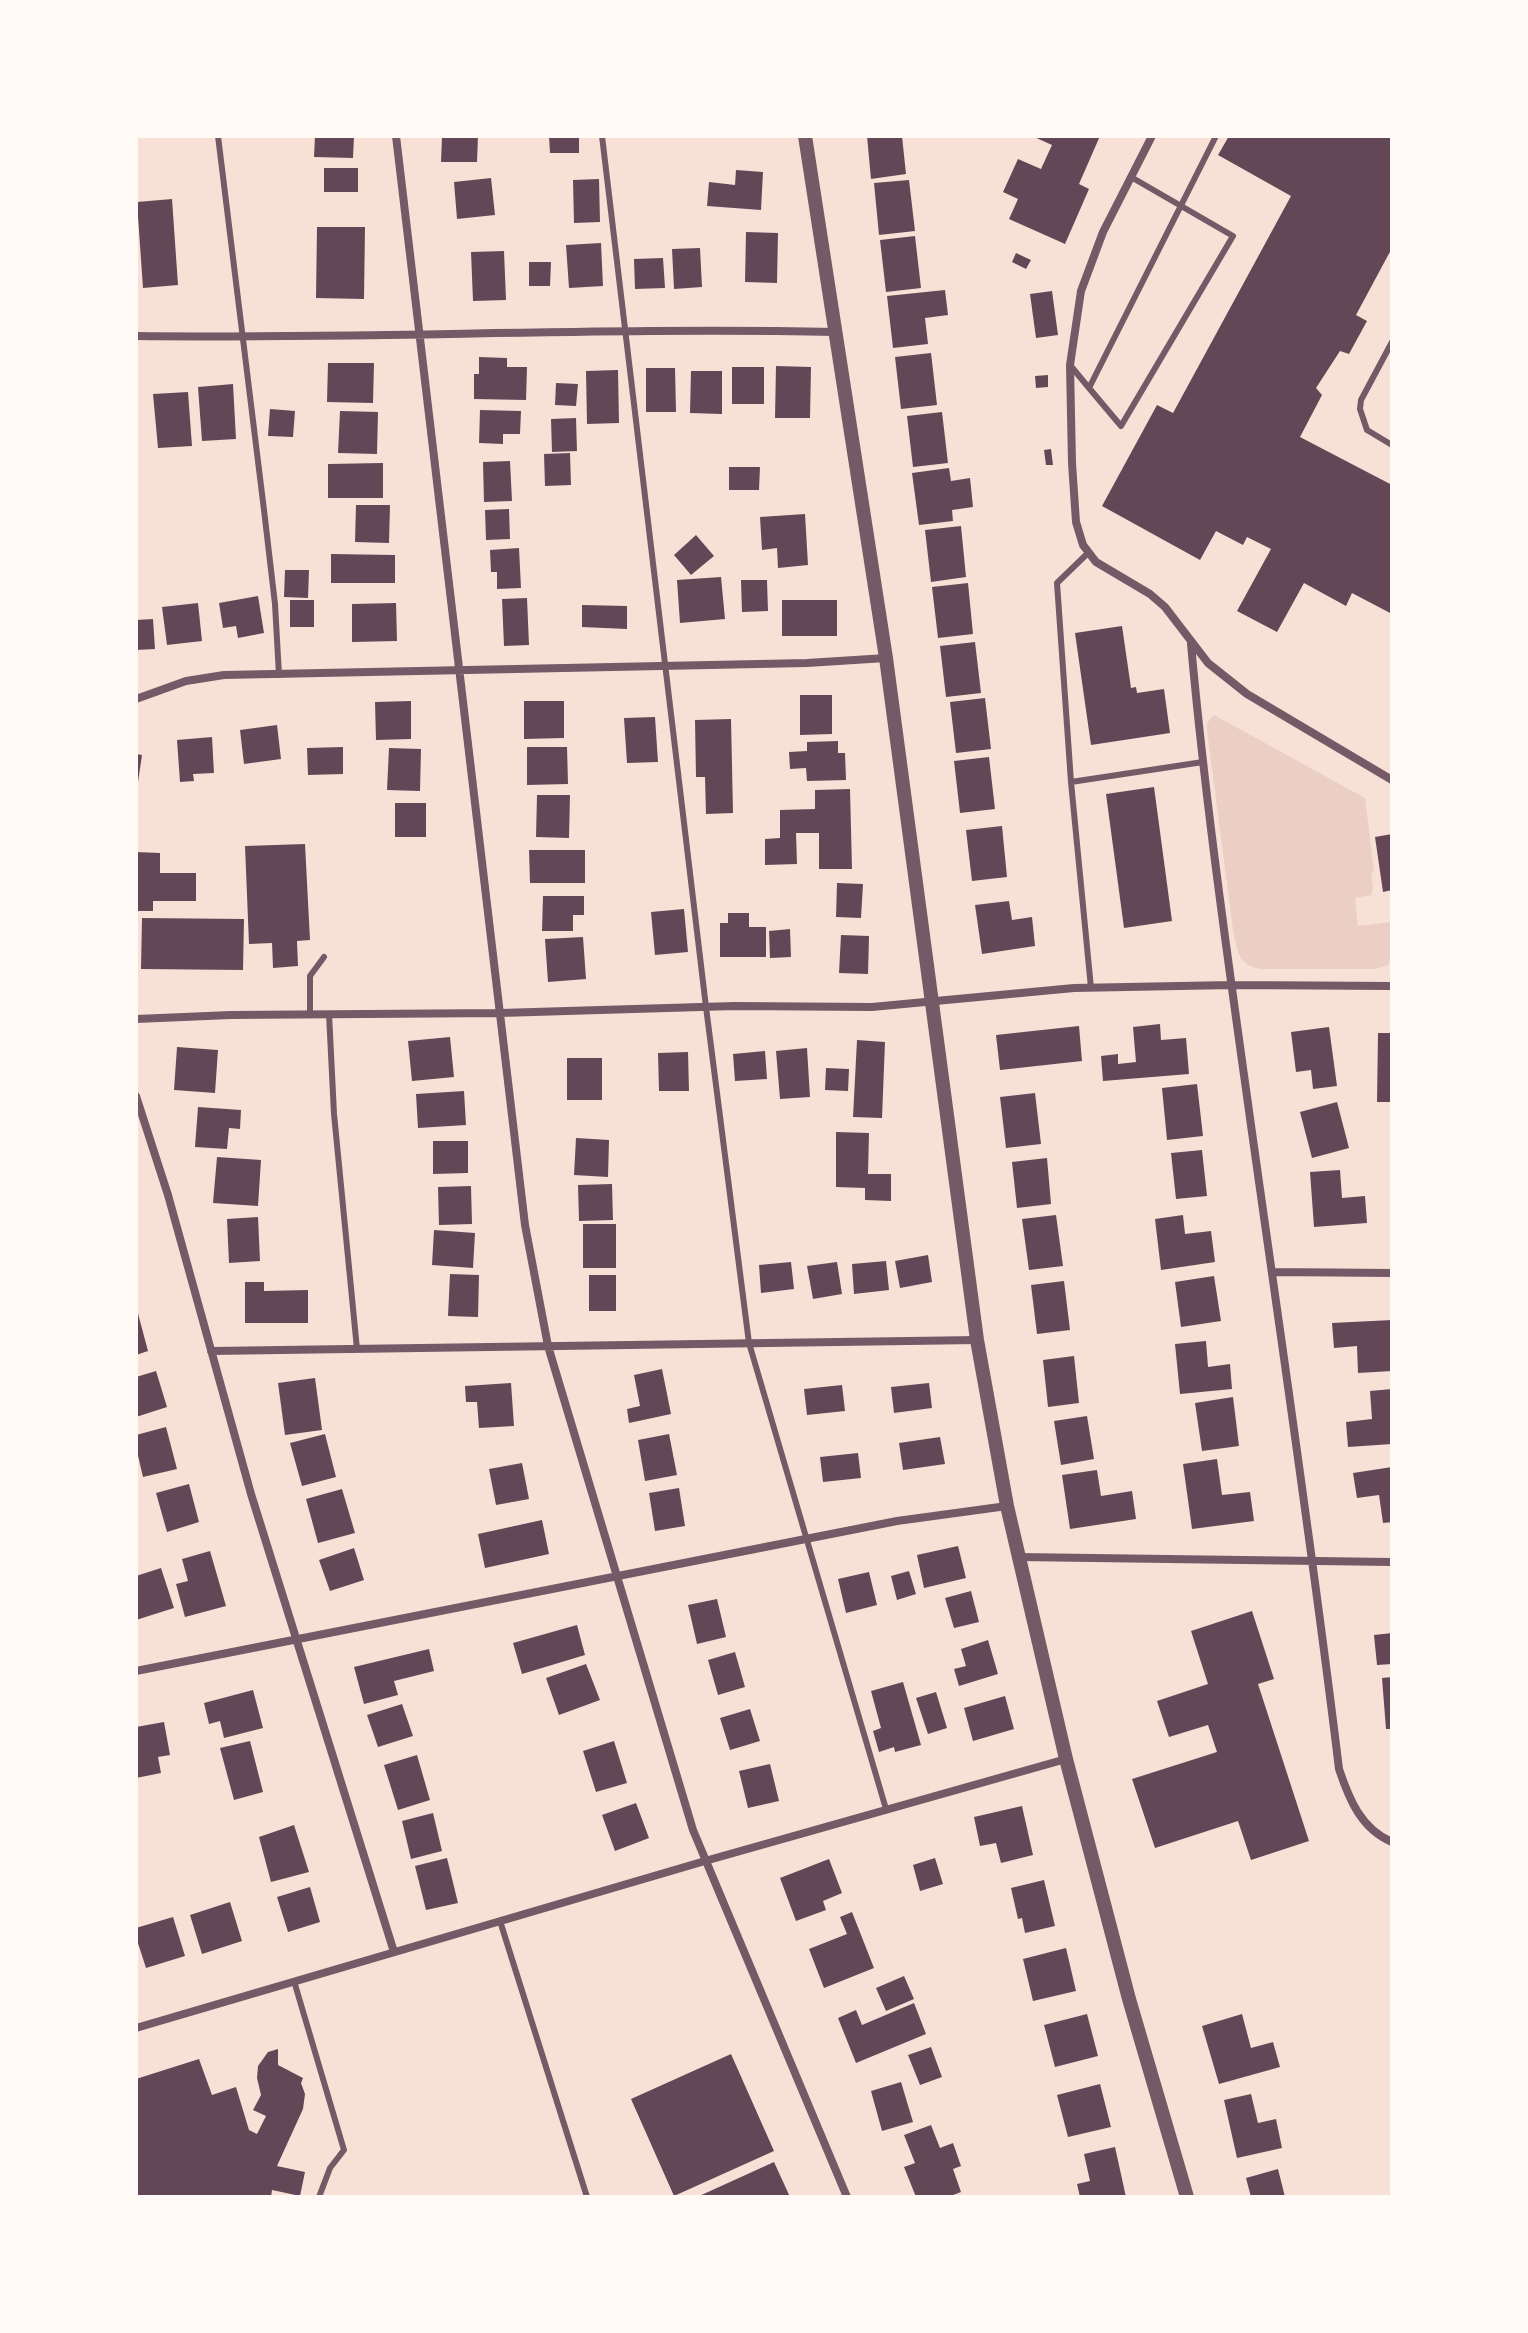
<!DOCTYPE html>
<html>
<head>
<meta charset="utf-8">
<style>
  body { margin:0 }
  #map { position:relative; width:1528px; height:2333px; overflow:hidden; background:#f7e1d7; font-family:Montserrat,sans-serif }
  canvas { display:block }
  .frame { position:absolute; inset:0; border:138px solid #fffaf5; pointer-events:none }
</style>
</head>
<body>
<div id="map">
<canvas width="1528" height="2333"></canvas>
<div class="frame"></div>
</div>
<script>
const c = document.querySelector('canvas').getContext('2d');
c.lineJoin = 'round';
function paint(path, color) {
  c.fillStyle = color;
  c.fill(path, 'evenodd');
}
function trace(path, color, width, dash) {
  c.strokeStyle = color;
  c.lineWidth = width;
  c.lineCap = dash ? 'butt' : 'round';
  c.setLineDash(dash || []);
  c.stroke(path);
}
paint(new Path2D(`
  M1214,715L1365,798L1374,872L1371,873L1373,887L1371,895L1355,898L1358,926L1392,922V957L1388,965L1375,969H1260C1238,965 1237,950 1233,930L1207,731V723Z`), '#ebcfc5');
paint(new Path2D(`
  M315,136H354L353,158L314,157Z
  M449,136H478L477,162H441L442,137Z
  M549,136H579V153H550Z
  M867,136H902L906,174L871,179Z
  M1032,136H1100L1079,184L1089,189L1065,244L1009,219L1018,199L1003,192L1018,159L1041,169L1052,145Z
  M1229,136H1392V248L1356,315L1367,321L1349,354L1340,351L1316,388L1322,395L1300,437L1392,485V614L1352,593L1346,606L1304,583L1277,632L1237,611L1271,549L1247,537L1243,545L1216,531L1200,560L1102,506L1157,405L1173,413L1291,196L1218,155Z
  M324,168H358V192H324Z
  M736,170L763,172L761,210L707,206L709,182L735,185Z
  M491,178L495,215L457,219L454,182Z
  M599,179L600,222L574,223L573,180Z
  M909,180L915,231L879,235L874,183Z
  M172,199L178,285L143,288L137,202Z
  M317,227H365L364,299L316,298Z
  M746,232L778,233L777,283L745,282Z
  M915,236L921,288L886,292L880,240Z
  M601,243L603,286L569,288L566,245Z
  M700,248L702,287L674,289L672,249Z
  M504,251L506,300L473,301L471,252Z
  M1016,253L1031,260L1026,269L1012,262Z
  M663,258L665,288L635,289L634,259Z
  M529,262H551L550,286H529Z
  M945,290L948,315L925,318L928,344L893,348L887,296Z
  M1052,291L1058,335L1036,338L1030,294Z
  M931,353L937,405L901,409L895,357Z
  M479,357L507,358V367H527L526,400L474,399V374H479Z
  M328,363H374L373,403L327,402Z
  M776,366L811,367L810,418H775Z
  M732,367H764V404H732Z
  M646,368H675L676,412H646Z
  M618,370L619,423L587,424L586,371Z
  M691,371H722V414L690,413Z
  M1048,375V387L1036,388L1035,376Z
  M556,383L578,384L576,406L555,405Z
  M233,384L236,439L202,441L198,387Z
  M188,392L192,446L158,448L153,394Z
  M270,409L295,411L293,437L268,436Z
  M480,410L521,411L520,434H503V444L479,443Z
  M340,411L378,412L377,454L338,453Z
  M942,412L948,463L913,467L907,416Z
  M576,418L577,451L552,452L551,419Z
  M1051,449L1053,465H1046L1044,450Z
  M570,453L571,485L545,486L544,454Z
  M510,461L512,501L484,502L483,462Z
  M383,463V498H328V464Z
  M729,467H760L759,490H729Z
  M949,468L951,481L970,478L973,507L952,510L953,521L919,525L912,473Z
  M356,505H390L389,543L355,542Z
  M509,509L510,539L486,540L485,510Z
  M805,514L808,565L778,568L777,548L762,550L760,517Z
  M961,526L966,577L931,582L925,530Z
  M696,535L714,556L691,575L674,555Z
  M519,548L521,588L497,589V572H491L490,550Z
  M331,554L395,555V583H331Z
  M285,570H309L308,598L284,597Z
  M721,577L725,619L680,623L677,580Z
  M741,580H767L768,611L742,612Z
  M968,583L973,634L938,638L932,587Z
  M258,596L264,633L238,638L236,626L223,628L219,603Z
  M527,598L529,645L504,646L502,599Z
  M290,600H314V627H290Z
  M782,600H837V636H782Z
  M198,603L202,641L167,645L162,607Z
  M396,603L397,641L352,642V604Z
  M582,605L627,606V629L582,627Z
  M153,619L155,649L136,650V620Z
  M1122,626L1131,688L1136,687L1137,693L1164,689L1170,733L1091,745L1075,633Z
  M975,642L981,693L946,697L940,646Z
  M800,695H832V734L800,735Z
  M985,698L991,749L956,753L950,702Z
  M411,701V739L376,740L375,702Z
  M524,701H564V738L524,739Z
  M655,717L658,762L627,763L624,718Z
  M731,719L733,813L706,814L705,777H696L695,720Z
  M277,725L281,759L244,764L240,730Z
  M212,737L214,773L193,774L194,781L180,782L177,740Z
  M838,741V753H845L846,780L807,781L806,768L790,769L789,752L807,751V742Z
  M343,747V774L308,775L307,748Z
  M527,747H567L568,784L527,785Z
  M389,748L421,749L420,791L387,790Z
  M136,754L142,755L138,782H136Z
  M989,757L995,809L960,813L954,761Z
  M1154,787L1172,921L1124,928L1106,794Z
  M850,789L852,869H819V833H796L797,864L765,865V839L780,838V810L815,809V790Z
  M537,795H570L569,838L536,837Z
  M395,803H426V837H395Z
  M1002,826L1007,877L972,881L966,830Z
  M1392,834V890L1383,892L1375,837Z
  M305,844L310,940L297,941L298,966L273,968L272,943L249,944L245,846Z
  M529,850H585V883H530Z
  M136,852L160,853V873H196V901H153V911H136Z
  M837,883L863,884L861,918L836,917Z
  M543,896H584V915H573V931H542Z
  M1009,901L1012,920L1032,917L1035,946L982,954L975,905Z
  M684,909L688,952L655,955L651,912Z
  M728,913H749V927H766V957H720V923H728Z
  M142,918L244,919L243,970L141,969Z
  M790,929L791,957L770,958L769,931Z
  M841,935L869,936L868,974L839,973Z
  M583,937L586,979L548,982L545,939Z
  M1160,1024L1161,1040L1186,1038L1189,1074L1103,1081L1101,1056L1118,1054V1064L1136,1062L1133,1027Z
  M1079,1026L1082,1061L1000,1070L996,1035Z
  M1329,1027L1337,1086L1313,1089L1311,1070L1296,1072L1291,1032Z
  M1378,1033H1392V1102H1377Z
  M450,1037L454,1077L412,1081L408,1041Z
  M857,1040L885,1042L882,1118L853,1117Z
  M177,1047L218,1050L215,1093L174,1090Z
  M807,1048L810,1097L780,1099L776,1051Z
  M765,1051L767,1079L735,1081L733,1054Z
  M688,1052L689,1091H659L658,1053Z
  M567,1058H602V1100H567Z
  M826,1068L849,1069L848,1091L825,1090Z
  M1197,1084L1203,1136L1167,1140L1162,1088Z
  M464,1091L466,1125L418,1128L416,1094Z
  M1035,1093L1041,1144L1006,1148L1000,1097Z
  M1337,1102L1349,1148L1312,1158L1300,1112Z
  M198,1107L241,1110L240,1129L229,1128L227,1149L195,1147Z
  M836,1132L869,1133L868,1174H891V1201L865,1200V1188L836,1187Z
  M576,1138L609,1140L608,1177L574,1175Z
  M433,1141H468V1173L433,1174Z
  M1202,1150L1207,1196L1176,1199L1171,1153Z
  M217,1157L261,1160L258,1206L213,1203Z
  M1047,1158L1051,1204L1017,1208L1012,1162Z
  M1340,1170L1342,1198L1365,1196L1367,1223L1314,1227L1310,1172Z
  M612,1184L613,1220L579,1221L578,1185Z
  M471,1186L472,1224L439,1225L438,1187Z
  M1056,1215L1063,1266L1029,1270L1022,1219Z
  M1183,1215L1185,1234L1211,1231L1215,1262L1161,1270L1155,1219Z
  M258,1217L260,1261L229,1263L227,1219Z
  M583,1224H616V1268H583Z
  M434,1230L475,1233L473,1268L432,1265Z
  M928,1255L932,1282L900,1288L895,1261Z
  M886,1261L889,1290L854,1294L852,1264Z
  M791,1262L794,1289L761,1293L759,1265Z
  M837,1262L842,1294L813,1299L807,1266Z
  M450,1274L479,1275L478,1317L448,1316Z
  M589,1275H616V1311H589Z
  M1214,1276L1221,1321L1181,1327L1175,1282Z
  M1064,1281L1070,1330L1037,1334L1031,1285Z
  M245,1282H264V1291L308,1290V1323H245Z
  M136,1306L148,1351L136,1355Z
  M1392,1320V1371L1358,1373L1357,1346L1334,1348L1332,1323Z
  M1206,1341L1208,1367L1230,1364L1232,1389L1180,1394L1175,1344Z
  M1074,1356L1079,1403L1048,1407L1043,1360Z
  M662,1369L671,1414L629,1423L627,1409L640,1406L634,1375Z
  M156,1371L167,1407L136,1417V1377Z
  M315,1378L322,1430L285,1435L278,1383Z
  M511,1383L514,1426L479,1428L477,1402H466L465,1386Z
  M929,1383L932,1408L894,1413L891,1387Z
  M842,1385L845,1411L807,1415L804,1389Z
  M1392,1389V1444L1348,1447L1346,1422L1372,1419L1370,1391Z
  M1233,1397L1239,1446L1202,1451L1195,1403Z
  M1087,1416L1094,1459L1061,1465L1054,1421Z
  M166,1427L177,1469L143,1477L136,1447V1435Z
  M325,1434L336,1477L302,1486L290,1443Z
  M669,1434L677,1475L645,1481L638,1440Z
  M940,1437L945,1464L903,1470L899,1443Z
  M858,1453L861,1478L823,1482L820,1457Z
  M1217,1459L1222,1495L1250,1492L1254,1521L1192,1529L1183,1464Z
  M522,1463L529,1499L496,1505L489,1469Z
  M1392,1467V1522L1383,1523L1379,1495L1357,1498L1353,1473Z
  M1097,1470L1101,1496L1132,1491L1136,1519L1070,1529L1062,1475Z
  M189,1484L199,1522L167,1532L156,1493Z
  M679,1488L685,1526L655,1531L649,1493Z
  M342,1489L355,1533L318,1543L306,1499Z
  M542,1520L549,1554L485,1568L478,1534Z
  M958,1546L966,1578L924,1588L917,1555Z
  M354,1548L364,1580L330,1591L319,1560Z
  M210,1551L226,1606L185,1617L176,1584L188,1581L182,1559Z
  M161,1568L174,1608L136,1620V1576Z
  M909,1571L916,1594L897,1600L891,1576Z
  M869,1572L877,1605L846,1613L838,1579Z
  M971,1591L979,1622L954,1628L945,1598Z
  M717,1599L726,1637L697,1644L688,1605Z
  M1252,1611L1274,1679L1258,1684L1309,1841L1251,1860L1238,1821L1155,1848L1132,1779L1217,1752L1208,1725L1169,1737L1157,1701L1208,1684L1191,1631Z
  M577,1625L585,1655L522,1674L513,1643Z
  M1392,1633V1664L1377,1665L1374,1635Z
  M988,1640L998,1674L959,1686L954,1669L966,1666L961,1649Z
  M429,1649L434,1671L394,1681L398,1695L364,1704L354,1667Z
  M735,1652L745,1687L718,1695L708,1660Z
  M586,1664L600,1700L559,1715L546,1678Z
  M1392,1677V1729H1386L1382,1678Z
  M903,1682L921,1745L895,1752L894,1747L879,1752L873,1731L881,1728L871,1691Z
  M253,1690L263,1728L224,1738L220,1721L209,1724L204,1703Z
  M936,1692L947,1728L928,1734L916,1698Z
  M1005,1696L1014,1729L973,1741L964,1708Z
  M402,1704L413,1736L378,1747L367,1715Z
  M750,1709L760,1741L730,1750L720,1718Z
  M164,1722L170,1755L158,1757L161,1773L136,1778V1727Z
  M250,1741L263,1792L234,1800L220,1748Z
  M614,1741L627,1783L596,1792L583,1751Z
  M417,1755L430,1800L398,1810L384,1765Z
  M770,1764L779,1801L748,1808L739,1771Z
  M636,1803L649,1838L615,1851L602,1815Z
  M1022,1806L1033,1855L1001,1863L996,1843L980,1846L974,1817Z
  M433,1813L442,1851L411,1859L402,1821Z
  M294,1825L309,1872L271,1882L259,1837Z
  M447,1858L458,1903L426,1910L415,1866Z
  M935,1858L943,1884L920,1891L913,1865Z
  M829,1859L842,1893L823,1901L826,1910L796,1921L780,1878Z
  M1044,1880L1055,1926L1025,1933L1022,1918L1018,1919L1011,1888Z
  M310,1887L320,1922L288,1932L277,1897Z
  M230,1902L242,1941L202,1954L190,1915Z
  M852,1912L874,1968L824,1988L809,1949L847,1934L840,1917Z
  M173,1917L185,1956L146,1968L136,1937V1928Z
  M1066,1948L1076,1991L1033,2001L1023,1959Z
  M904,1976L914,1999L886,2011L876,1988Z
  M914,2003L926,2034L856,2063L838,2018L856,2010L862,2025Z
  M1087,2014L1098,2056L1055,2067L1044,2025Z
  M1242,2014L1251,2048L1273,2042L1280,2067L1219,2084L1202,2026Z
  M931,2047L942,2077L920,2085L908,2055Z
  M278,2049V2065L303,2078L301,2083L305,2094L303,2109L277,2166L305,2172L300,2196L272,2190L271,2197H136V2079L199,2059L212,2095L236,2087L249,2130L257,2134L266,2116L253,2110L261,2095L257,2078L258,2066L268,2052Z
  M731,2054L774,2151L674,2196L631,2099Z
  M901,2082L913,2122L882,2131L871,2091Z
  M1100,2084L1111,2127L1068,2137L1057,2095Z
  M1251,2094L1258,2123L1276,2119L1282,2148L1237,2158L1224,2100Z
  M931,2125L940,2148L953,2143L961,2166L953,2169L961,2192L948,2197H916L904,2167L915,2163L904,2135Z
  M1115,2147L1126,2197H1080L1077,2184L1090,2181L1084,2154Z
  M774,2162L790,2197H697Z
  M1278,2169L1285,2197H1251L1246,2178Z`), '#644757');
trace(new Path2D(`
  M218,136L264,510L275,604L279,675
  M602,136L706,1007L749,1343L886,1809
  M1392,342L1361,400L1360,409L1367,430L1392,445
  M1070,365L1089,388L1216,136
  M1089,388L1121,426L1233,236L1131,177
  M1071,782L1057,583L1089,552
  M1091,988L1071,782L1203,762
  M329,1014L334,1114L357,1349
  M310,1015V976L324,957
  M500,1921L587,2197
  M294,1981L344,2150L330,2168L319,2197`), '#755966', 6);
trace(new Path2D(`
  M396,136L525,1225L548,1346L693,1830L847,2197
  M1152,136L1103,232L1081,291L1070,365L1072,463L1076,522L1083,545L1096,562L1150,594L1165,607L1208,663L1247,694L1392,780
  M136,336C369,339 603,327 836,332
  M1191,644C1204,788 1224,932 1244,1075C1276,1306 1311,1537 1339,1769C1349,1799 1361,1829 1392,1842
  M136,699L186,681L224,675L807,663L886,658
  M136,1019L231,1015L500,1013L734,1006L872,1007L1074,988L1232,985L1392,986
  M136,1096L168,1195L251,1494L394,1952
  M1272,1272L1392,1273
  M211,1351L977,1340
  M1018,1557L1392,1562
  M136,1671L897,1521L1007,1506
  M136,2028L705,1861L1066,1759`), '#755966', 8);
trace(new Path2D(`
  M805,136L886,658L977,1340L1007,1506L1066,1759L1129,1999L1187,2197`), '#755966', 14);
</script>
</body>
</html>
